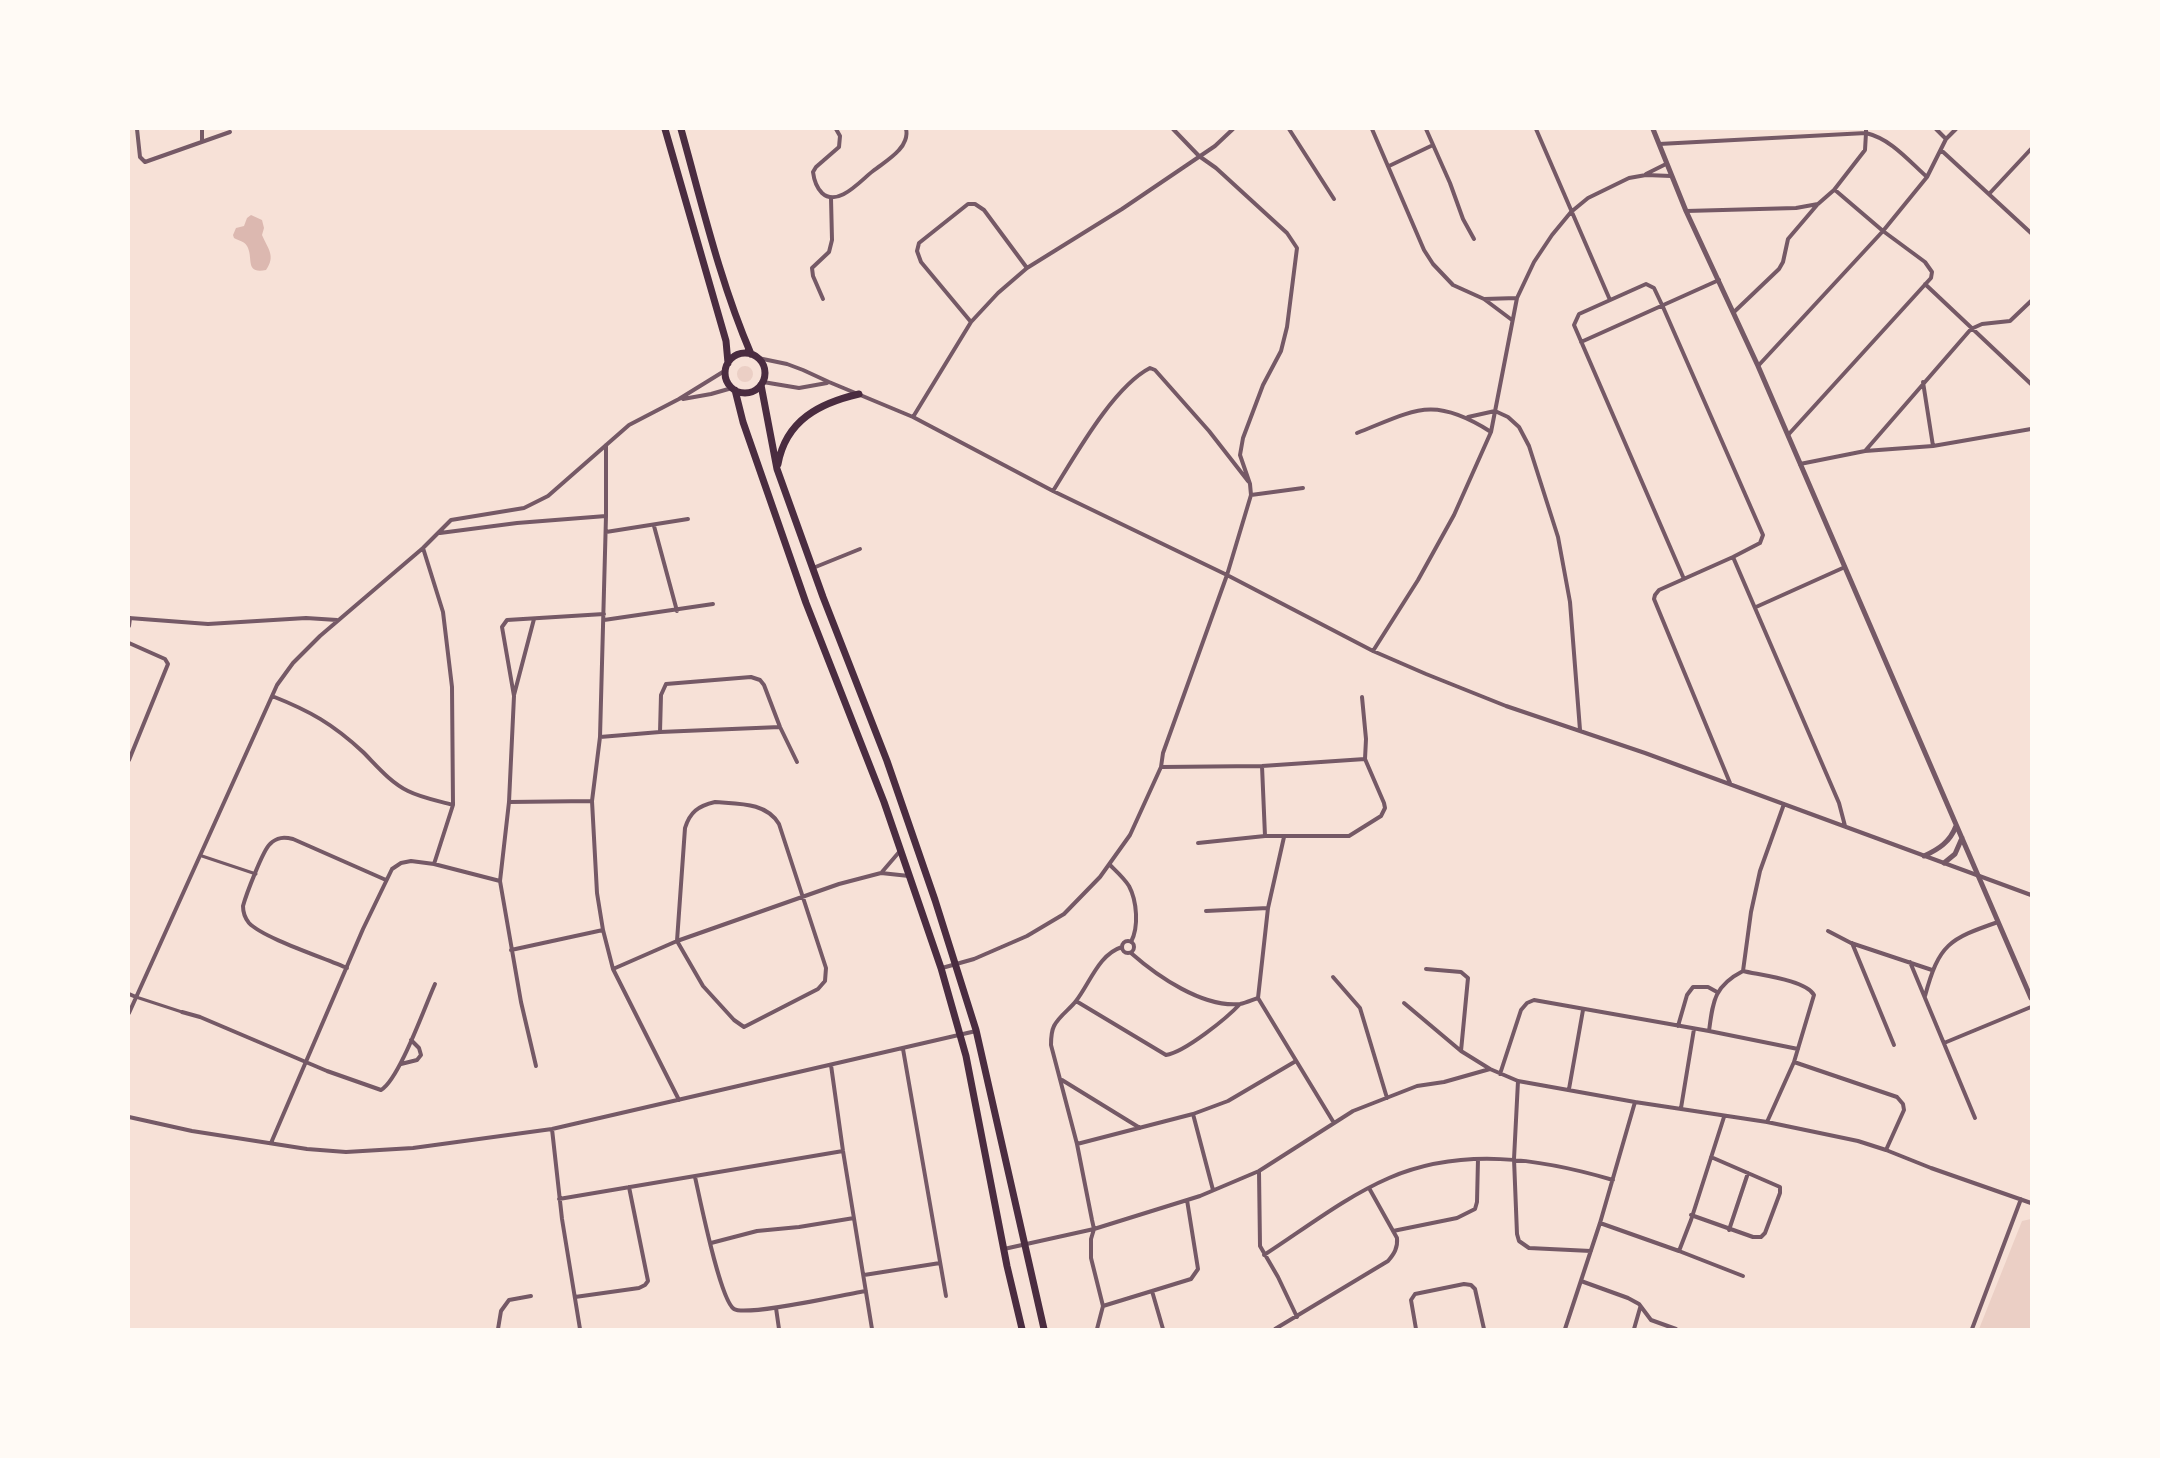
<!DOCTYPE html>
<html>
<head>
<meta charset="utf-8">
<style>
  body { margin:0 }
  #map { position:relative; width:2160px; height:1458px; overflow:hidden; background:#f7e1d7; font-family:"Noto Sans",sans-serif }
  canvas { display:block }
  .frame { position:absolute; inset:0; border:130px solid #fffaf5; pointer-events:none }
</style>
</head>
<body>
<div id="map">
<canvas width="2160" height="1458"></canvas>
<div class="frame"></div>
</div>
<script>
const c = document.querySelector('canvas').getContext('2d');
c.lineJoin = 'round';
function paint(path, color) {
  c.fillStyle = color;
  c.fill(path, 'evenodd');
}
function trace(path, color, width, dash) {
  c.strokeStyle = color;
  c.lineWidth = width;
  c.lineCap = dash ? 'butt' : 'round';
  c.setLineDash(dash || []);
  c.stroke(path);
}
paint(new Path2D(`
  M737 374a8 8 0 1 1 16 0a8 8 0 1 1-16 0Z
  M2031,1219V1329H1979L2022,1221Z`), '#ebcfc5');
paint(new Path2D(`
  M251,215L262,220L264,228L262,235C268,249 276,256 266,270C244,274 254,258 247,246C244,241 239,241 234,238L233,235L236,228L244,226L247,218Z`), '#dcb8b0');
trace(new Path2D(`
  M202,856L256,874
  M136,997L182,1012`), '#755966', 3);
trace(new Path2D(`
  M137,129L140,157L145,162L230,132
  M836,129L840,136L839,147L816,167L813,172C814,180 817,188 822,193C838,208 861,180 873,171C882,164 892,158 899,150C904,145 908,136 906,129
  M1289,129L1334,199
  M1372,129L1424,250L1433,264L1453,285L1484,299L1512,320
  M1426,129L1450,183L1463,219L1474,239
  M1536,129L1610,300
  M1866,129V133C1891,139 1908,160 1927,177
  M1936,129L1946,139
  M202,142V129
  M1659,144L1866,133L1865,150L1834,190L1818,204L1796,208L1686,211
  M1941,150L2031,233
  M1389,166L1433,145
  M1646,174L1666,164
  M1989,194L2031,149
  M1925,284L2031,384
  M823,299L813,276L812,268L829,252L832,240L831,198
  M1484,299L1517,298
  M1734,312L1779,269L1783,262L1788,239L1817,205
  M971,322L921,262L917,251L919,243L968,204H975L984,210L1027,268
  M1581,342L1719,280
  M758,358L787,364L803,370L829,382L913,417L1053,491L1227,575L1373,651L1426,674L1506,706L1645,753L2031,895
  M1758,366L1883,231L1927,177L1946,139L1956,129
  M763,382L799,388L827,383
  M1923,382L1933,446
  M683,399L711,394L732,388
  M913,417L971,322L998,293L1027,268L1122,209L1215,146L1233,129
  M1468,417L1495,411L1508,417L1519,427L1529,446L1558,537L1570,602L1580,730
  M1357,433C1415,410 1433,395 1491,432
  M1788,435L1931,278L1932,272L1925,262L1883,231L1835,190
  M606,445V516L600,737L592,801L597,893L603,930L613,969L679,1100
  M1865,451L1971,329L1982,324L2010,321L2031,301
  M1800,464L1865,451L1933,446L2031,429
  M1053,491C1075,456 1113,387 1150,368L1155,370L1209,431L1248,481
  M1251,495L1303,488
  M654,526L677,611
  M606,532L688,519
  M440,533L517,523L606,516
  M423,548L443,612L452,687L453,805L434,864
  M1733,557L1839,803L1845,826
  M813,568L860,549
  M1684,579L1574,325L1579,314L1646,284L1654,288L1663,307L1763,535L1760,543L1733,557L1659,590L1655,595L1654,599L1730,783
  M1756,607L1845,567
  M129,618L208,624L306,618L337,620
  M604,620L713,604
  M129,626L130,618
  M129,643L165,659L168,664L129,760
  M1373,651L1418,580L1454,515L1491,432L1517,298L1534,262L1552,235L1571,212L1588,198L1629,178L1646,175L1671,176
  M514,695L534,619
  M272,696C310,711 333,724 363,752C377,766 390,782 408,791C422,798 439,801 453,805
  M660,732L661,695L666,684L751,677L760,680L764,685L780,727L797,762
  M600,737L660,732L780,727
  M1262,766L1265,836
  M1161,767L1262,766L1365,759
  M509,802L592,801
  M715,802C738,804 766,802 779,824L826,968L825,981L818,989L744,1027L734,1020L703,986L677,941L685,828C690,812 698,806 715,802Z
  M1284,837L1268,908L1258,998L1334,1123
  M1198,843L1265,836H1349L1381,816L1385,808L1384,803L1365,759L1366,739L1362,697
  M1110,865C1116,871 1124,878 1129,886C1137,901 1139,927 1131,942
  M882,872L900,851
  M1206,911L1268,908
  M1828,931L1851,943L1932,970
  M1122 947a6 6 0 1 1 12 0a6 6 0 1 1-12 0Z
  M1852,943L1894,1045
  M511,950L603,930
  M1131,953C1157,976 1203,1008 1240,1004C1246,1003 1252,1000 1258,998
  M1910,962L1975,1118
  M347,968C325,958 263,938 249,923C244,917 243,912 243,906C246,895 263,850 270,844C277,837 284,837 293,839L386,880
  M942,968L974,959L1027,936L1064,914L1100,877L1130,835L1161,767L1163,753L1227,575L1251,495L1250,484L1240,455L1243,438L1263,385L1281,351L1287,327L1297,248L1287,233L1216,168L1199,156L1173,129
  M613,969L677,941L839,884L881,873L909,876
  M1426,969L1461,972L1468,978L1461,1051
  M1743,971L1751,912L1760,871L1784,804
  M1333,977L1360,1008L1387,1098
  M129,994L136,997
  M1925,996C1939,944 1949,939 1998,922
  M1076,1001L1166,1055C1185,1052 1227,1018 1240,1004
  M1404,1003L1461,1051L1490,1069
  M182,1012L200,1017L327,1071L381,1090C399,1080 425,1006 435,984
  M129,1013L277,685L293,663L320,636L423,548L451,520L524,508L548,496L629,425L679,399L726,370
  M1678,1026L1687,995L1693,987H1708L1717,992
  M1709,1031C1713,1001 1714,986 1743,971C1759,975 1806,980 1814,995L1794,1062L1767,1122
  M1944,1043L2031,1007
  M903,1049L946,1296
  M1794,1062L1897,1097L1903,1104L1904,1110L1886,1150
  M401,1064L417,1060L421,1055L419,1048L411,1040
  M831,1065L843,1151L872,1329
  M536,1066L521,1002L500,881L509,802L514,696L502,627L507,620L604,614
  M1500,1074L1521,1010L1527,1003L1534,1000L1709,1031L1798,1049
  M1062,1080L1140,1128
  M1518,1081L1514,1159L1517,1234L1519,1241L1529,1248L1591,1251
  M1569,1089L1583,1010
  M1681,1108L1694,1029
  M1193,1114L1213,1190
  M129,1117L192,1131L307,1149L346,1152L413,1148L552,1129L976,1031
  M552,1129L562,1219L580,1329
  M271,1143L363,929L392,869L401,863L411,861L434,864L500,881
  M1077,1144L1193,1114L1228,1101L1296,1061
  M1259,1171L1260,1246L1278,1277L1297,1317
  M695,1177C700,1199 720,1300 734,1309C746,1317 846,1294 866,1291
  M559,1199L843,1151
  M1691,1215L1753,1237H1761L1765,1233L1780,1193V1187L1711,1157
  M1600,1223L1679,1251L1743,1276
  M1729,1230L1748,1173
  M1393,1231L1457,1218L1475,1209L1477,1202L1478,1159
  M711,1243L757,1231L799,1227L854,1218
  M1004,1249L1094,1229L1200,1196L1259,1171L1353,1111L1417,1086L1444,1082L1490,1069L1518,1081L1635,1102L1767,1122L1858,1141L1886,1150L1931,1168L2031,1203
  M1679,1251L1691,1220L1724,1117
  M1264,1255C1303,1230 1345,1197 1389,1178C1461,1147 1539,1158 1613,1180
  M864,1275L940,1263
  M1581,1281L1628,1298L1639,1304L1651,1320L1676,1329
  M575,1297L639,1288L645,1285L648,1281L629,1187
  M1103,1306L1152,1291
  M776,1308L779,1329
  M498,1329L501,1311L509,1300L531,1296
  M1097,1329L1103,1306L1091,1258V1239L1094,1229L1092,1220L1077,1144L1051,1045C1051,1038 1051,1032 1054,1026C1059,1016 1070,1009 1076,1001C1090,983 1099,954 1122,947
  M1163,1329L1152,1291L1191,1279L1198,1269L1187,1200
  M1275,1329L1388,1261C1394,1254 1398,1248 1397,1238L1369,1188
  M1416,1329L1411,1300L1415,1294L1464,1284L1471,1285L1475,1289L1484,1329
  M1565,1329L1600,1223L1635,1102
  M1634,1329L1640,1308
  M1972,1329L2021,1199`), '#755966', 4);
trace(new Path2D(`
  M1653,129L1686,211L1758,366L2031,998
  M1924,856C1939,849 1950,842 1956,826
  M1944,863L1955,854L1962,838`), '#755966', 5);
trace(new Path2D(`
  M665,129L726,341L728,363
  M681,129C702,204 720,282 751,354
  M725 373a20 20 0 1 1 40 0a20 20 0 1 1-40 0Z
  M761,385L777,469L823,597L887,761L935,900L976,1030L1044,1329
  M735,390L743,422L806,603L884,802L941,968L966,1056L1007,1266L1022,1329
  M778,464C786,420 820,403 859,394`), '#4a2c40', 7);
</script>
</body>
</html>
